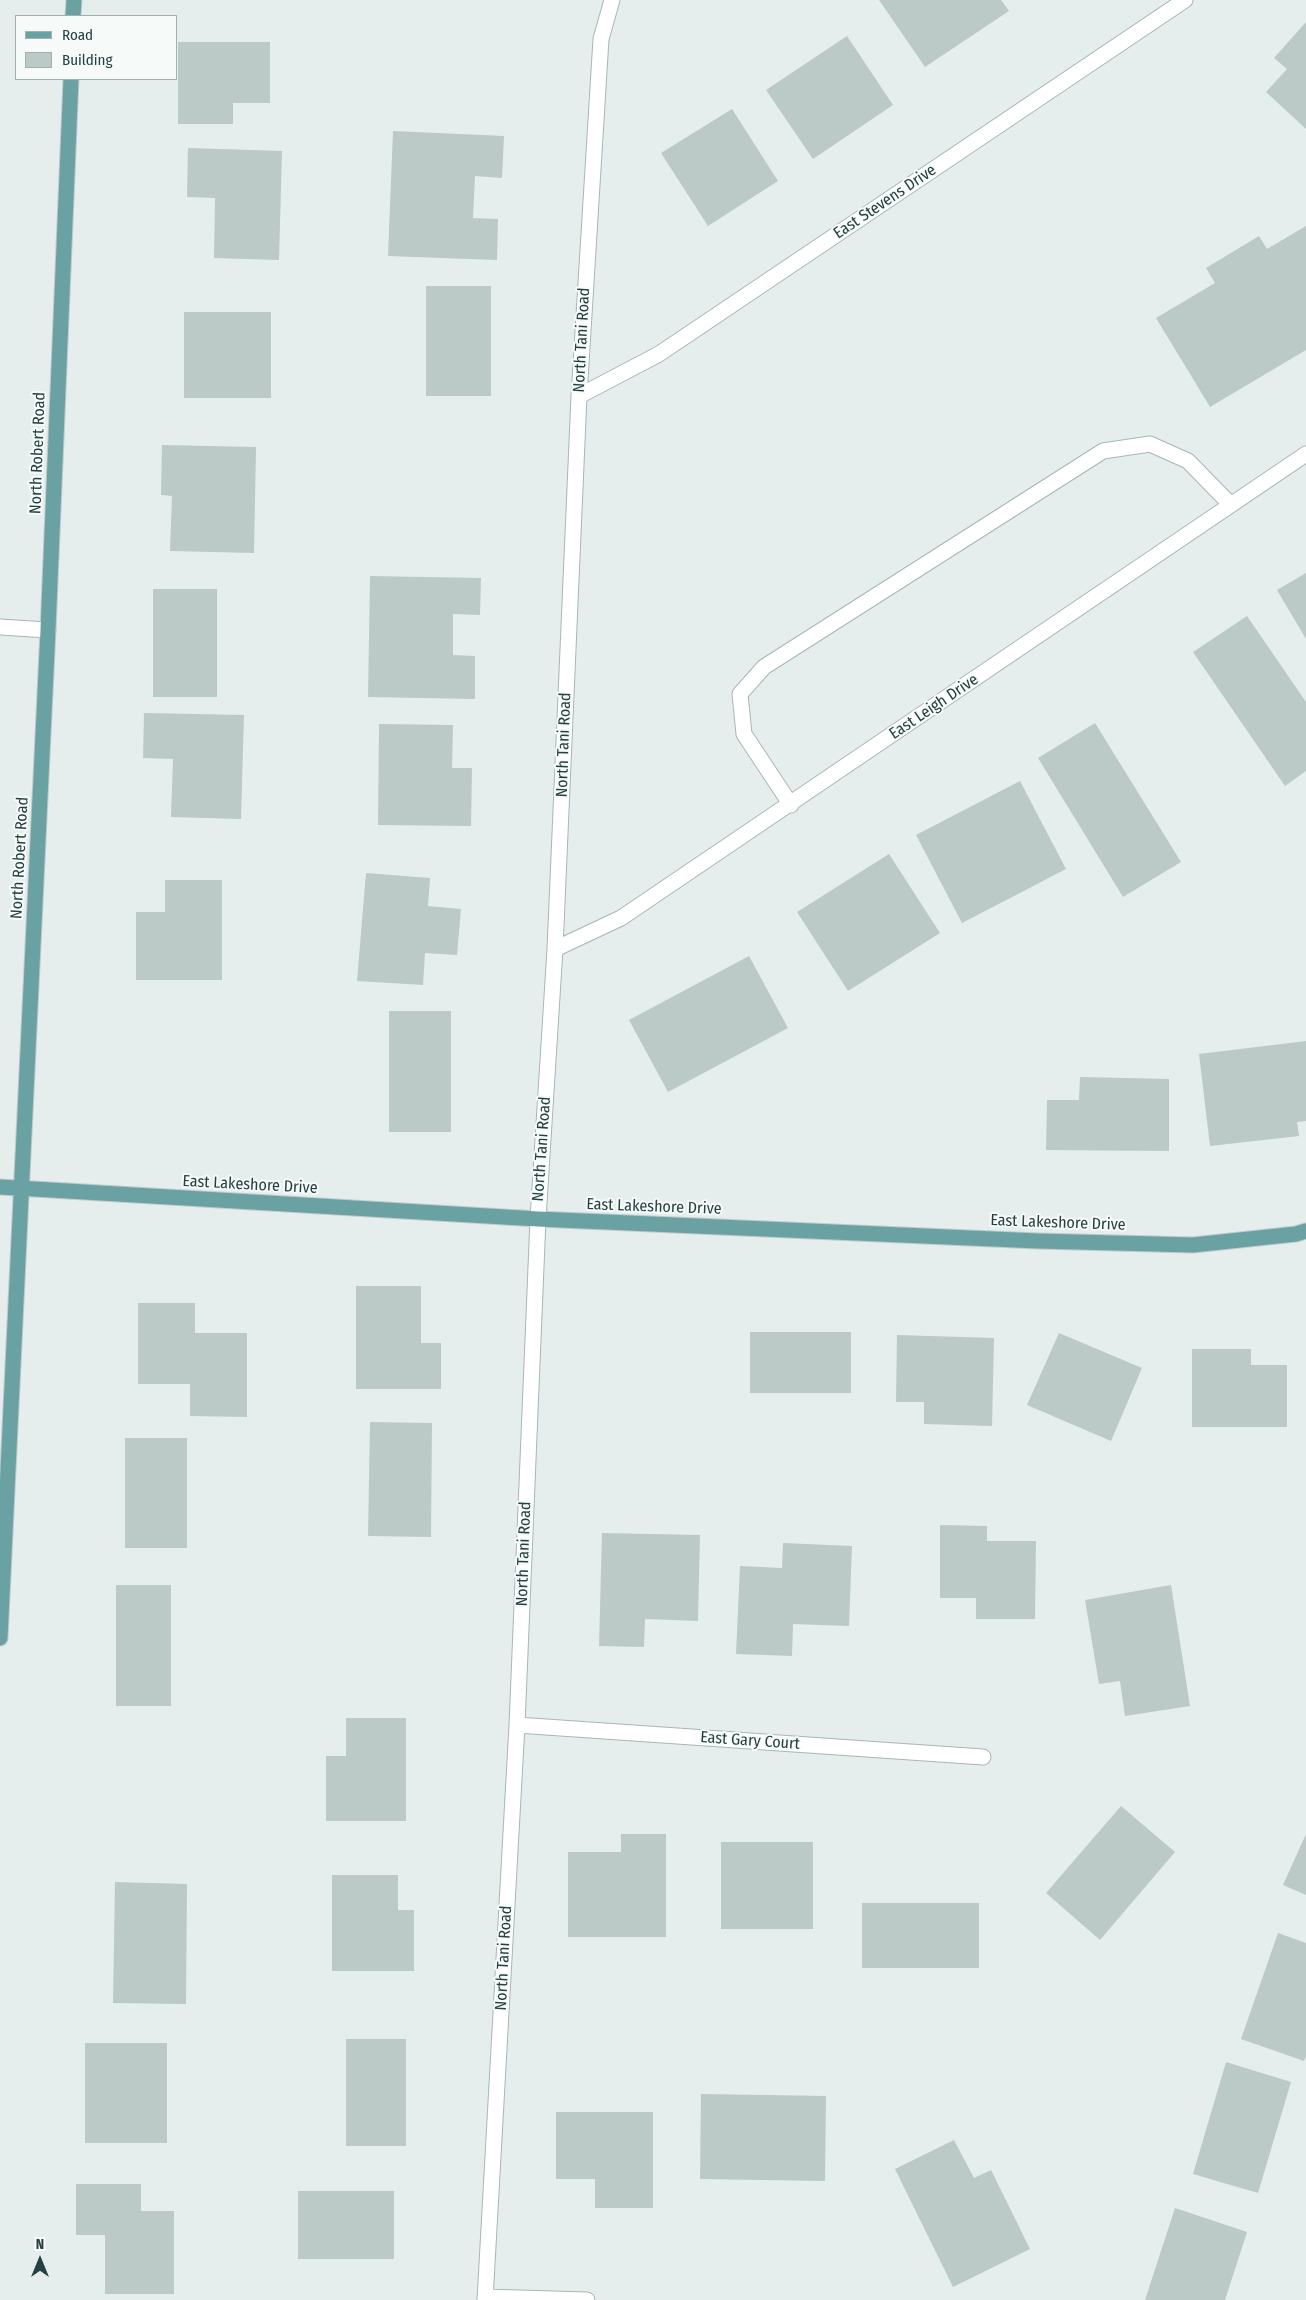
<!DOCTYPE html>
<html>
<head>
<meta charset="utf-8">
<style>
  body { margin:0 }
  #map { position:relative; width:1306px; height:2300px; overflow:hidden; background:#e5eeed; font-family:"Fira Sans Condensed",sans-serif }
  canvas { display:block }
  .legend { position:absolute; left:15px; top:15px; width:162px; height:65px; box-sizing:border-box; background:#f6fbfa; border:1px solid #a2b0b0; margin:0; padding:6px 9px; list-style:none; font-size:15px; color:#244041 }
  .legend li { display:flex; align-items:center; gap:10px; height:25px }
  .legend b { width:25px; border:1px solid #a2b0b0 }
  .north { position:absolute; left:15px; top:2235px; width:50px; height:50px; -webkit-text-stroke:4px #f6fbfa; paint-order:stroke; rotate:0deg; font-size:14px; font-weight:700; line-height:20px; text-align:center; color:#244041 }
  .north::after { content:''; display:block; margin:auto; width:18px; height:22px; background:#244041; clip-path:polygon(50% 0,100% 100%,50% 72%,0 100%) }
</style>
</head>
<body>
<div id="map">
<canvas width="1306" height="2300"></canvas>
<ul class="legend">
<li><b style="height:6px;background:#6aa2a4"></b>Road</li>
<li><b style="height:14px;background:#bbc9c7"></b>Building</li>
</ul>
<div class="north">N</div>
</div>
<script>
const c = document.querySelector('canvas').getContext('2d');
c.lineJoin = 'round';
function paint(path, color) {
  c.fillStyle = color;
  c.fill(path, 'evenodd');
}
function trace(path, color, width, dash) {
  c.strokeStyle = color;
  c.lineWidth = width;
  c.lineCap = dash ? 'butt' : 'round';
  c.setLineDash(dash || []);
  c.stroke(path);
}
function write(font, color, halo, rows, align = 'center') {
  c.font = font + ' "Fira Sans Condensed",sans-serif';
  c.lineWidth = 4;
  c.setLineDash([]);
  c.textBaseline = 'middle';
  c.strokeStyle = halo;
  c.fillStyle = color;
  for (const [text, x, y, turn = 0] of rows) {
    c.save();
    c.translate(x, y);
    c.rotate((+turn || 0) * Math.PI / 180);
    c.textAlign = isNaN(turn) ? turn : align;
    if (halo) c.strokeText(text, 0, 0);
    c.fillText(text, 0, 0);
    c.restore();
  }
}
paint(new Path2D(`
  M879,0H1001L1009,11L925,67Z
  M1306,22V129L1266,92L1287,69L1274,58Z
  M847,36L893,105L813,159L766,90Z
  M178,42H270V103H233V124H178Z
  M732,109L778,181L708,226L661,153Z
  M393,131L504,136L502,178L475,176L473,218L498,219L497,260L388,256Z
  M188,148L282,151L279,260L214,258L215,198L187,197Z
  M1306,226V350L1210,407L1156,318L1215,283L1206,268L1259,236L1267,249Z
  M426,286H491V396H426Z
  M184,312H271V398H184Z
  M162,445L256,447L254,553L170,551L172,496L161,495Z
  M1306,573V639L1277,590Z
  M370,576L481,578L480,615L453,614V655L475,656V699L368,697Z
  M153,589H217V697H153Z
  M1247,616L1306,702V771L1285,786L1193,652Z
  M144,713L244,715L241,819L171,817L173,759L143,758Z
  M1095,723L1181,862L1123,897L1038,758Z
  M379,724L453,725L452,768H472L471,826L378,825Z
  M1020,781L1066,869L962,923L916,835Z
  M889,854L940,933L848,991L797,912Z
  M366,873L430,878L428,906L461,909L457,955L425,953L423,985L357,981Z
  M165,880H222V980H136V912H165Z
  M749,956L788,1028L668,1092L629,1020Z
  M389,1011H451V1132H389Z
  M1306,1041V1121L1297,1122L1299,1136L1210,1146L1199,1054Z
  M1080,1077L1169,1079V1151L1046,1150L1047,1100H1079Z
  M356,1286H421V1343H441V1389H356Z
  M138,1303H195V1333H247V1417L190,1416V1384H138Z
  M750,1332H851V1393H750Z
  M1059,1333L1142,1368L1111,1441L1027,1405Z
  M897,1335L994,1338L992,1426L924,1424V1402H896Z
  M1192,1349H1251V1365H1287V1427H1192Z
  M370,1422L432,1423L431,1537L368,1536Z
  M125,1438H187V1548H125Z
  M940,1525L987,1526V1541H1036L1035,1619H976V1598H940Z
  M602,1533L700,1535L698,1621L645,1619L644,1647L599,1646Z
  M783,1543L852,1546L849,1626L793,1624L792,1656L736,1654L740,1566L782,1568Z
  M116,1585H171V1706H116Z
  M1171,1585L1190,1706L1125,1716L1120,1681L1099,1684L1085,1600Z
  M346,1718H406V1821H326V1756H346Z
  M1121,1806L1175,1852L1100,1940L1046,1893Z
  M621,1834H666V1937H568V1852H621Z
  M1306,1834V1895L1283,1885Z
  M721,1842H813V1929H721Z
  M332,1875H398V1910H414V1971H332Z
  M115,1882L187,1884L186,2004L113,2003Z
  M862,1903H979V1968H862Z
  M1278,1933L1306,1943V2056L1304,2061L1241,2039Z
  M346,2039H406V2146H346Z
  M85,2043H167V2143H85Z
  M1226,2062L1291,2082L1258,2193L1193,2174Z
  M701,2094L826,2096L825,2181L700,2179Z
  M556,2112H653V2208H595V2179H556Z
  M954,2140L974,2178L991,2170L1030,2249L953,2287L895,2169Z
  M76,2184H141V2211H174V2294H105V2235H76Z
  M298,2191H394V2259H298Z
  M1175,2208L1247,2232L1225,2300H1145Z`), '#bbc9c7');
const minor = new Path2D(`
  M579,396L659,354L1185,0
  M0,627L48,630
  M791,805L744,734L740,694L764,667L1103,451L1150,444L1188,461L1231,505
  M555,949L621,918L1306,454
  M517,1725L983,1757
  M485,2297L587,2300
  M485,2300L517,1725L538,1219L555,949L579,396L601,39L612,0`);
const major = new Path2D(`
  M73,16L74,0
  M0,1187L538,1219L1038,1241L1193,1245L1296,1234L1306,1231
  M0,1638L48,630L71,79`);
trace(minor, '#a7b6b6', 17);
trace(major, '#c2caca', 17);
trace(minor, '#fff', 15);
trace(major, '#6aa2a4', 15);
write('16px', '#244041', '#f6fbfa', [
  ["East Stevens Drive",885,202,-34],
  ["North Tani Road",582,340,-87],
  ["North Robert Road",38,453,-88],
  ["East Leigh Drive",934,707,-34],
  ["North Tani Road",564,745,-88],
  ["North Robert Road",20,858,-87],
  ["North Tani Road",542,1149,-86],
  ["East Lakeshore Drive",250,1185,3],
  ["East Lakeshore Drive",654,1207,2],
  ["East Lakeshore Drive",1058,1223,2],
  ["North Tani Road",524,1554,-88],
  ["East Gary Court",750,1741,4],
  ["North Tani Road",504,1958,-87]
]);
</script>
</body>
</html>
